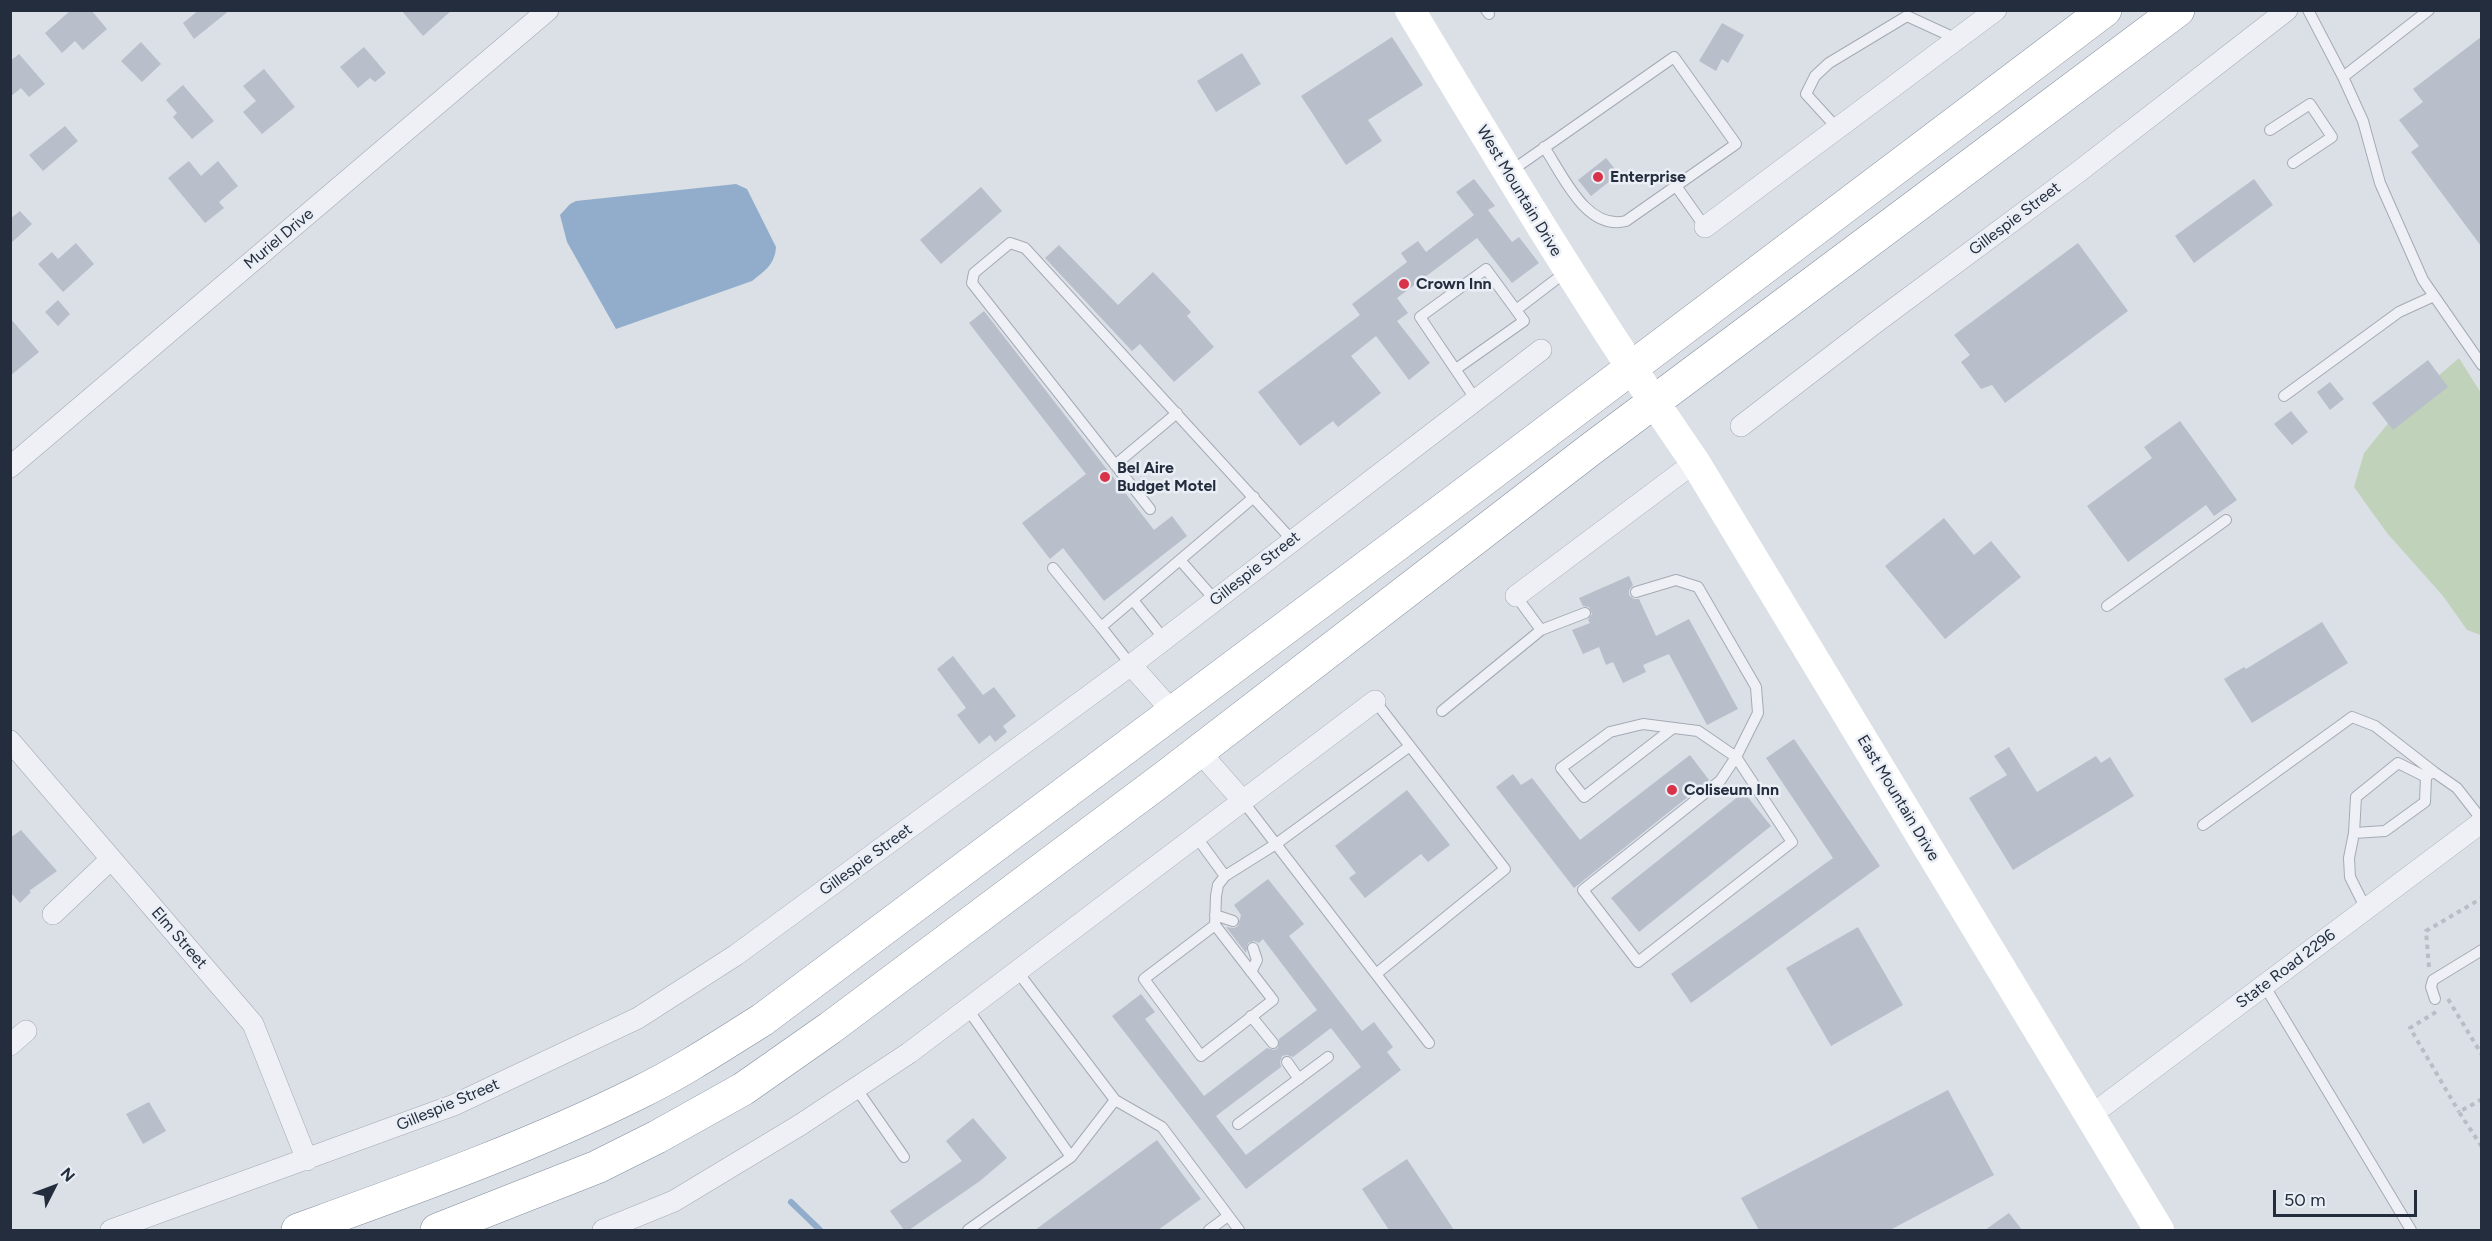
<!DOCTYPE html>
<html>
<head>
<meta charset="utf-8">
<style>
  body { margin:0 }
  #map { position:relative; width:2492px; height:1241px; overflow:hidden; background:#dbe0e7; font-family:Figtree,sans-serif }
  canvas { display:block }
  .frame { position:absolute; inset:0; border:12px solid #242d3e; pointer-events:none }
  .north { position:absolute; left:24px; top:1157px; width:60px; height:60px; -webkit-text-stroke:4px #eaeef5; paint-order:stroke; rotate:48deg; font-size:16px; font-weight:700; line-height:24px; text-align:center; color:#242d3e }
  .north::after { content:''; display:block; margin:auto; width:21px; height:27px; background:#242d3e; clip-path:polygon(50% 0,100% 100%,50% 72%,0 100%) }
  .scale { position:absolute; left:2273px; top:1190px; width:144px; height:27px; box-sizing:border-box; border:3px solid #242d3e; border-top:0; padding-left:8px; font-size:18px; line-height:21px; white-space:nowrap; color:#242d3e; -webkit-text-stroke:4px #eaeef5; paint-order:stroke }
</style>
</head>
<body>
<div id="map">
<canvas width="2492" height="1241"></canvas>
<div class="frame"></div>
<div class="north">N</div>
<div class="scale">50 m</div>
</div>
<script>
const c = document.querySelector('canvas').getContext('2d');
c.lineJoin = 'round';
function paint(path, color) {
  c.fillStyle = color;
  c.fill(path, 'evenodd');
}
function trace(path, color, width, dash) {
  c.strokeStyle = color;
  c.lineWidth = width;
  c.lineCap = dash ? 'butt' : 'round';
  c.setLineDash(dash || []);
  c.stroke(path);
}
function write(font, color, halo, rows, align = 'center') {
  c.font = font + ' Figtree,sans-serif';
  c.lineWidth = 5;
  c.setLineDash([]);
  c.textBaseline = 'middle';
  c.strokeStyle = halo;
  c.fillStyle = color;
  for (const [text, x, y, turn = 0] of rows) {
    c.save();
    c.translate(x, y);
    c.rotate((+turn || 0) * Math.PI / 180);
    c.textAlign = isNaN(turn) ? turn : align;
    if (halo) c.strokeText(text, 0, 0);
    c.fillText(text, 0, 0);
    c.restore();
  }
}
paint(new Path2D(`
  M2459,358L2481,393V635L2467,630L2443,596L2387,533L2354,487L2364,453L2399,410Z`), '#c1d2bb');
paint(new Path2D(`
  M736,184L747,189L776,247C775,264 765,271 752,281L616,329L567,242L560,215L570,204L576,201Z`), '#92adcb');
trace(new Path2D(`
  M791,1202L820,1230`), '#92adcb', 6);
paint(new Path2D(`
  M71,10H91L107,29L83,50L75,41L62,53L45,33Z
  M199,10H230L194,39L183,23Z
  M401,10H452L423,36Z
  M1722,23L1744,35L1728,63L1722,59L1716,71L1699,61Z
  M1392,37L1423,85L1368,120L1382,141L1346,165L1301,96Z
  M2481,37V246L2411,152L2419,146L2399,120L2423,102L2413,89Z
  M141,42L161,64L142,82L121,61Z
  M364,47L386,73L375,82L370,78L358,88L340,67Z
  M1242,53L1261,84L1216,112L1197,81Z
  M19,54L45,84L29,97L21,88L10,97V61Z
  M264,69L295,107L262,134L243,112L256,101L243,86Z
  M183,85L214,121L192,139L173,117L177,113L166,100Z
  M65,126L78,141L43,171L29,155Z
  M1606,158L1619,174L1591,196L1578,180Z
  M189,161L201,176L218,161L238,186L219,202L224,208L205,223L168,178Z
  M1474,179L1495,206L1488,210L1512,242L1519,237L1539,263L1512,283L1477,238L1397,298L1408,313L1397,321L1430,363L1409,380L1376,336L1351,356L1381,393L1338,427L1333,421L1300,446L1258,392L1360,315L1352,304L1407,262L1401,253L1418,241L1426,252L1474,215L1456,192Z
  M2254,179L2273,205L2194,263L2175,236Z
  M981,187L1002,211L941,264L920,240Z
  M20,211L32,224L10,244V219Z
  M76,243L94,264L63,292L38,264L52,252L58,259Z
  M2078,243L2128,311L2005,403L1992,385L1981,389L1961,362L1970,355L1954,335Z
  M1059,245L1118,305L1153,272L1191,312L1187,316L1214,347L1174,382L1140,344L1132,351L1045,258Z
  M58,300L70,314L58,326L45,312Z
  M984,311L1154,530L1172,516L1187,536L1104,601L1063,548L1050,559L1022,523L1086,474L969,323Z
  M10,318L39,352L10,376Z
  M2428,360L2448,387L2393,430L2372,403Z
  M2330,382L2344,399L2330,410L2317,392Z
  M2291,411L2308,432L2292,445L2274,424Z
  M2180,421L2237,500L2214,516L2206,505L2128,562L2087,506L2152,458L2144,447Z
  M1944,518L1974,555L1991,541L2021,577L1945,639L1885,566Z
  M1629,576L1633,585L1629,590V595L1634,599H1639L1656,636L1689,619L1738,709L1707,725L1669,654L1643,665L1646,672L1623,683L1613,662L1606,665L1599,647L1583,654L1572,630L1590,623L1588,620L1592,614L1589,607L1583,606L1579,598Z
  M2322,622L2348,663L2252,723L2224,679L2244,667L2246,669Z
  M953,656L983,695L994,687L1016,716L1003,726L1007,732L995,742L990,735L979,744L957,715L966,708L937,669Z
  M1794,739L1880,866L1691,1003L1671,974L1833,858L1766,758Z
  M2009,747L2037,792L2096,756L2101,763L2110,757L2134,796L2013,870L1969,798L2007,775L1994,756Z
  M1690,755L1709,780L1574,888L1496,787L1513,774L1521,785L1532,778L1580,840Z
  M1407,790L1450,845L1428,862L1421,854L1365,898L1349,878L1356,873L1335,846Z
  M1740,795H1746L1771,826L1639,932L1611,898Z
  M21,830L57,871L29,891L31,892L20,903L10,892V838Z
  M1268,879L1304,924L1289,936L1362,1031L1374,1022L1393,1047L1387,1052L1401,1070L1246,1189L1112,1016L1141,994L1155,1012L1145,1019L1204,1096L1267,1048L1274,1050L1278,1048L1279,1039L1317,1010L1263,939L1259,943L1254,941L1248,943L1246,953L1226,927L1234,928L1238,926L1241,915L1234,905ZM1331,1028L1361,1067L1246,1155L1216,1116L1281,1067L1280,1062L1282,1056L1287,1055L1293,1057Z
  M1858,927L1903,1005L1831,1046L1786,968Z
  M1948,1090L1994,1175L1890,1230H1759L1741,1198Z
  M149,1102L166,1131L143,1144L126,1114Z
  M973,1118L1007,1158L980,1181L909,1230H904L890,1211L962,1161L946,1141Z
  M1157,1140L1201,1199L1158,1230H1035Z
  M1407,1159L1454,1230H1389L1362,1189Z
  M2009,1213L2022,1230H1985Z`), '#b8beca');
const lane = new Path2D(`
  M1486,10L1489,14
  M2308,10L2343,77L2363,121L2380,183L2423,280L2482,365
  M2343,77L2429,10
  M1837,128L1806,94L1815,76L1829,63L1907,16L1957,39
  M2270,130L2310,104L2332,137L2293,163
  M1511,171L1674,57L1736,144L1626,221C1586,231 1563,175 1544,147
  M1676,186L1705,227
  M1456,369L1524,321L1516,310
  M2284,396L2399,312L2434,296
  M1476,400L1420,317L1486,269L1516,310L1567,271
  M1115,465L1177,413
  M1150,509L972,283L974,273L1010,243L1025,248L1292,540
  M1180,560L1215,600
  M1053,568L1101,627L1254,497
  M1636,592L1676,580L1698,587L1756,687L1758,713L1736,757L1792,842L1638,962L1583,890L1720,781L1736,757L1698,731L1643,724L1610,732L1561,768L1584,797L1673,728
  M1516,596L1541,630L1585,613
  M1133,600L1164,639
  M2107,606L2226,520
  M1101,627L1131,665
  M1375,701L1505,869L1376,974
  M1442,711L1541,630
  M2428,775L2434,772L2457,788L2482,820
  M1242,800L1429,1043
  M2203,825L2352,717L2375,726L2434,772
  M2354,833L2385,831L2425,802L2426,777
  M1195,835L1225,876L1218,885L1216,896L1215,925L1273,1000L1201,1056L1144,979L1215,925
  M1225,876L1276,844L1410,746
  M2366,909L2350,877L2349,858L2354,833L2356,797L2398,763L2426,777
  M1215,915L1233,921
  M1017,971L1115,1100L1162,1127L1239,1230
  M1251,972L1257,960L1253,948
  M2264,985L2411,1230
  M2435,999L2431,987L2433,980L2482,950
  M967,1008L1071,1157
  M1251,1016L1273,1043
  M1287,1062L1299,1079
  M856,1088L904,1157
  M1238,1124L1328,1057
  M968,1230L1071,1157L1115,1100
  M1209,1230L1228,1216`);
const street = new Path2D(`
  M1705,227L1996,10
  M1741,426L1875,323L2077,173L2287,10
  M10,467L548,10
  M1516,596L1695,462
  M1131,665L1172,711
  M10,741L253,1024L307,1160
  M1198,750L1242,800
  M53,914L111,859
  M10,1045L26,1031
  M2090,1116L2482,822
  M111,1230L454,1105L638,1018L736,955L1131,665L1541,350
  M603,1230L674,1201L800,1125L909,1053L1375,701`);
const highway = new Path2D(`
  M298,1230C414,1188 530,1147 640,1092C683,1071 722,1045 762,1020L1467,492L2105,10
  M437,1230L597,1167L657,1137L743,1089L830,1028L1164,778L1591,449L2178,10`);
trace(lane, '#a4aab4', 12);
trace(street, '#a4aab4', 22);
trace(highway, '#818c9f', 34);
trace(new Path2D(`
  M2429,967L2426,931L2482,898
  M2448,999L2482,1055
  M2436,1012L2410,1028L2459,1112
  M2482,1099L2459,1112L2482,1147`), '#b9bdc5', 4, [4.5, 4.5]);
trace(lane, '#eef0f5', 10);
trace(street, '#eef0f5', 21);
trace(new Path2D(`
  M1410,10C1502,163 1593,315 1695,462L2159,1230`), '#fff', 30);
trace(highway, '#fff', 33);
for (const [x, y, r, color] of [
  [1598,177,6,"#d9334a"],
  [1404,284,6,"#d9334a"],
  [1105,477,6,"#d9334a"],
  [1672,790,6,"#d9334a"]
]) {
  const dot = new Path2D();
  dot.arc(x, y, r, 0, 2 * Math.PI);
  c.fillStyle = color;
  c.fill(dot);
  trace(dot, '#eaeef5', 2);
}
write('bold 16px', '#242d3e', '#eaeef5', [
  ["Enterprise",1610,177],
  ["Crown Inn",1416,284],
  ["Bel Aire",1117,468],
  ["Budget Motel",1117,486],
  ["Coliseum Inn",1684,790]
], 'left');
write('16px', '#242d3e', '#eaeef5', [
  ["West Mountain Drive",1519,191,59],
  ["Gillespie Street",2015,219,-37],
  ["Muriel Drive",279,239,-40],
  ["Gillespie Street",1255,569,-38],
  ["East Mountain Drive",1898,798,59],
  ["Gillespie Street",866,860,-36],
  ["Elm Street",179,938,49],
  ["State Road 2296",2286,969,-37],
  ["Gillespie Street",448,1105,-23]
]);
</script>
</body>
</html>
